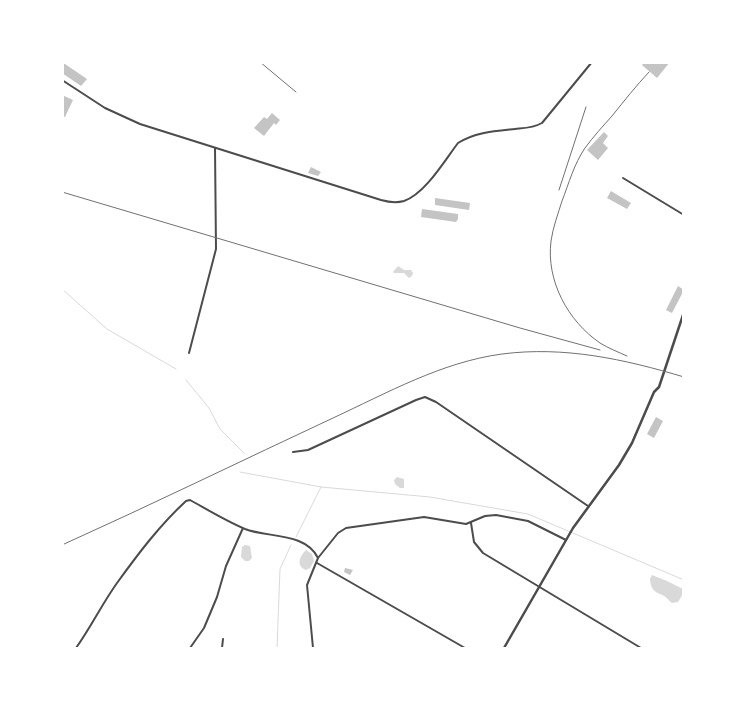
<!DOCTYPE html>
<html>
<head>
<meta charset="utf-8">
<style>
  body { margin:0 }
  #map { position:relative; width:746px; height:711px; overflow:hidden; background:#fff; font-family:"PT Sans",sans-serif }
  canvas { display:block }
  .frame { position:absolute; inset:0; border:64px solid #fff; pointer-events:none }
</style>
</head>
<body>
<div id="map">
<canvas width="746" height="711"></canvas>
<div class="frame"></div>
</div>
<script>
const c = document.querySelector('canvas').getContext('2d');
c.lineJoin = 'round';
function paint(path, color) {
  c.fillStyle = color;
  c.fill(path, 'evenodd');
}
function trace(path, color, width, dash) {
  c.strokeStyle = color;
  c.lineWidth = width;
  c.lineCap = dash ? 'butt' : 'round';
  c.setLineDash(dash || []);
  c.stroke(path);
}
paint(new Path2D(`
  M398,266L404,270H411L413,273L412,276L409,278L404,273H394L393,272Z
  M397,477L404,479V488H400L395,484L394,480Z
  M245,545L250,546L252,558L249,561H245L241,557L242,547Z
  M306,550L312,554L314,561L310,568L306,570C296,566 299,557 306,550Z
  M652,575L667,581L683,589V594L678,602L672,603C668,600 666,596 662,595C653,591 651,589 650,579Z`), '#d9d9d9');
trace(new Path2D(`
  M62,289L107,329L176,369
  M186,380L209,408L220,429L244,453
  M240,472L321,487L430,497L528,514L684,580
  M296,537L321,487
  M277,648L280,569L291,545`), '#d9d9d9', 1);
paint(new Path2D(`
  M62,62L87,79L81,86L62,73Z
  M644,62H670L657,78L642,65Z
  M62,95L73,100L65,117L62,116Z
  M272,113L280,120L276,125L274,123L264,136L254,128L264,117L267,119Z
  M604,132L608,136L603,143L608,148L598,160L587,150Z
  M311,167L321,172L318,176L308,173Z
  M611,191L631,203L627,209L607,198Z
  M435,198L470,203L469,210L435,205Z
  M422,209L458,214V219L456,222L421,217Z
  M678,286L684,290L672,313L666,310Z
  M656,417L663,421L654,438L647,434Z
  M345,568L353,570L350,575L344,572Z`), '#c4c4c4');
trace(new Path2D(`
  M62,80L105,108L140,124L381,200C388,202 397,203 404,201C425,194 445,160 458,143C475,132 495,131 515,129C525,128 533,128 542,123L592,62
  M623,178L684,215
  M189,353L216,249L215,148
  M293,452L308,450L416,400L425,397L436,402L588,506
  M471,523L474,542L483,553L641,648
  M317,563L465,648
  M76,648C91,627 102,604 117,583C138,554 159,526 186,501L190,500C208,510 226,521 245,529C268,538 305,532 318,558
  M190,648L204,628L217,597L226,566L243,528
  M222,648L223,639
  M313,648L307,585L318,558L338,533L346,528L424,517L466,524L485,516L496,515L528,521L566,540`), '#4c4c4c', 2);
trace(new Path2D(`
  M504,648L573,528L619,465L632,443L654,392L659,387L684,312`), '#4c4c4c', 2.5);
trace(new Path2D(`
  M260,62L296,92
  M559,190L586,107
  M62,192L520,328L600,350
  M627,356C618,352 608,348 600,343C568,321 546,281 551,241C553,227 558,214 562,201C569,183 574,164 585,148C593,137 603,126 612,116C624,101 636,86 649,72
  M62,545C153,504 243,460 333,418C387,393 442,362 502,354C564,346 624,359 684,377`), '#707070', 1);
</script>
</body>
</html>
